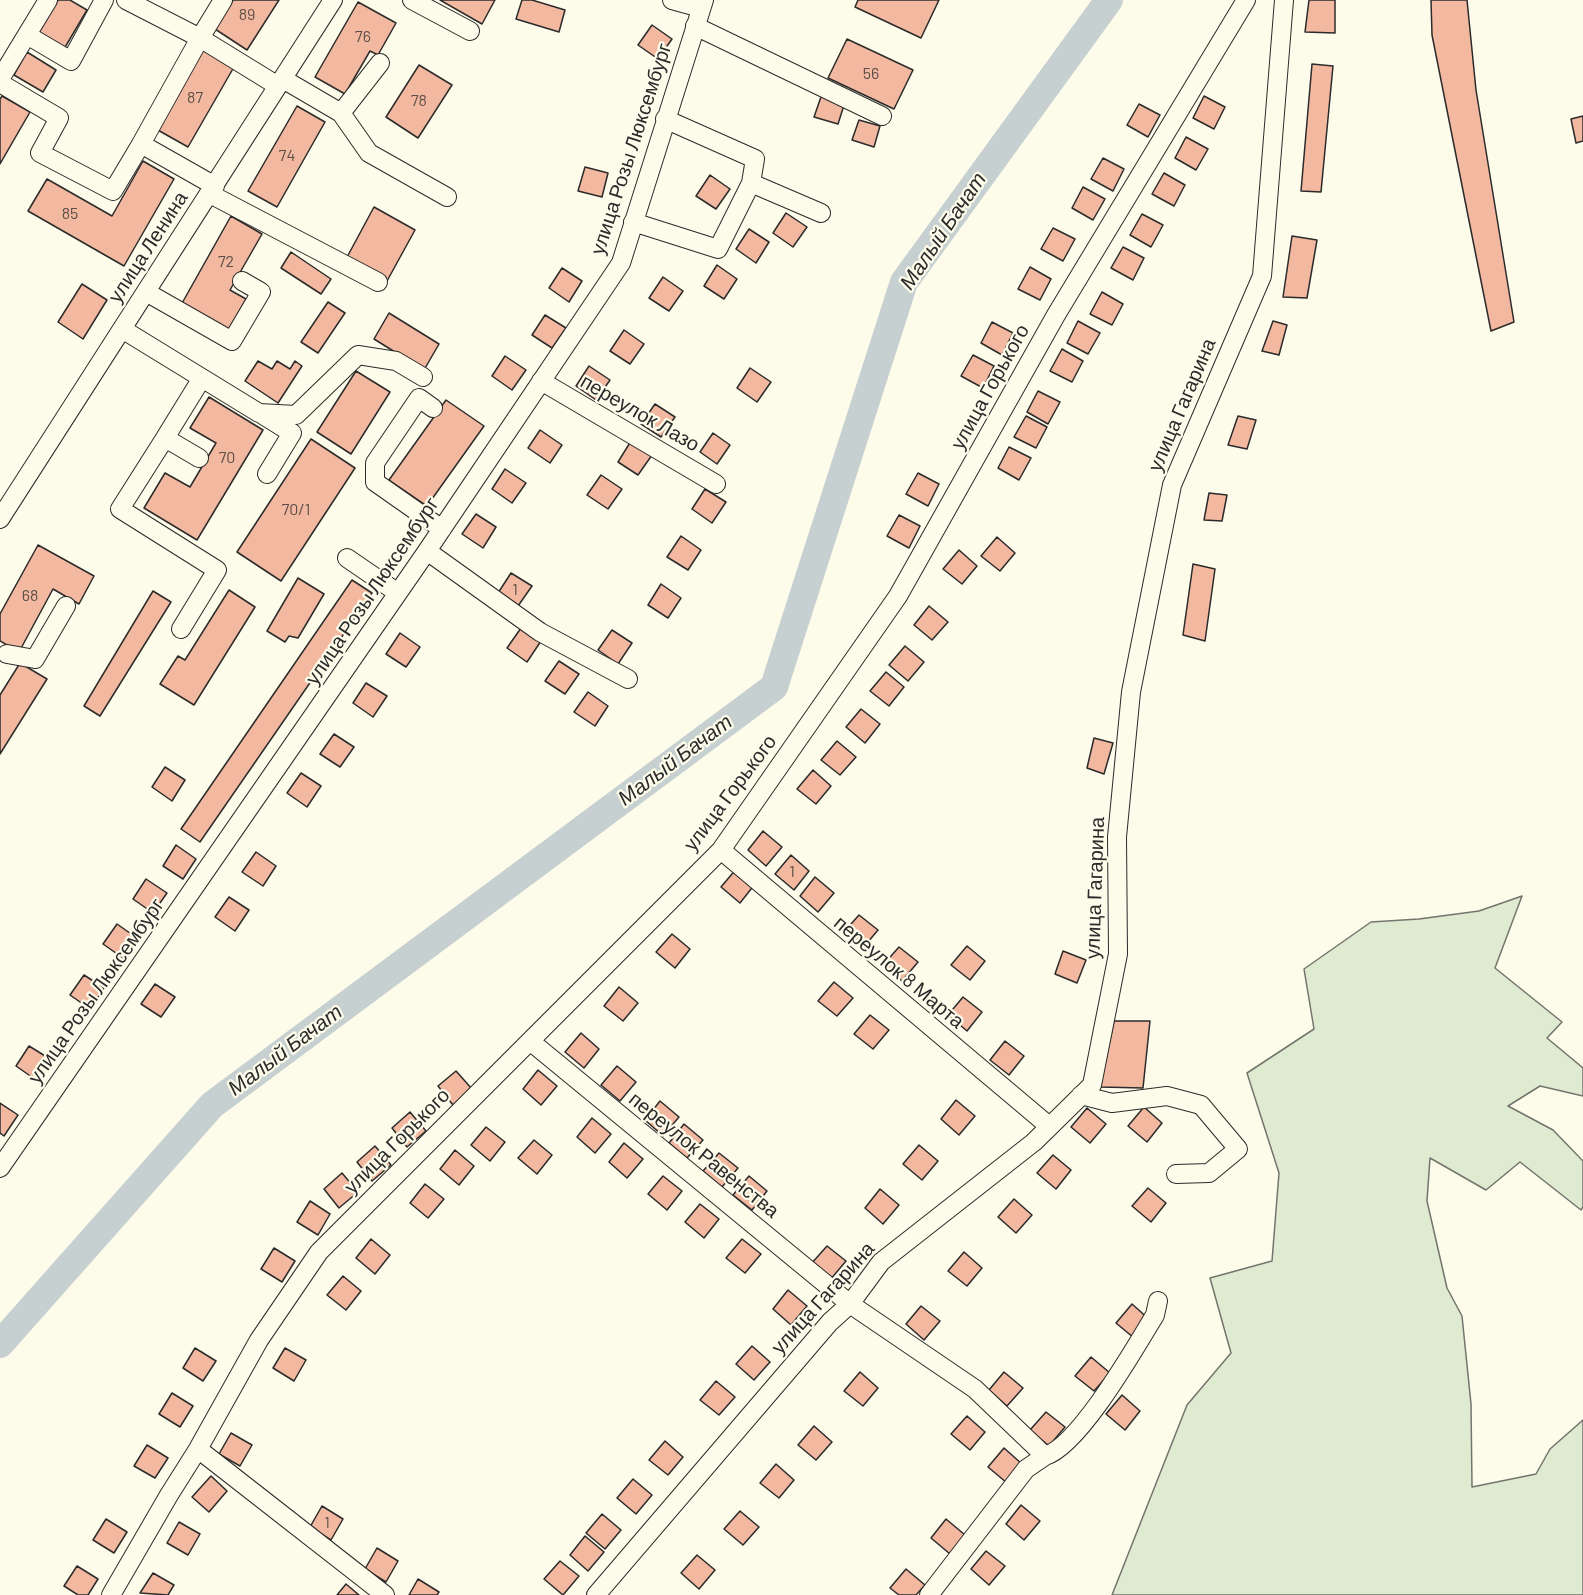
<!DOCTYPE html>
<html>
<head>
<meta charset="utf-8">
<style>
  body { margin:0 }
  canvas { display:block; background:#fdfbea }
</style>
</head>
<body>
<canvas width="1583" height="1595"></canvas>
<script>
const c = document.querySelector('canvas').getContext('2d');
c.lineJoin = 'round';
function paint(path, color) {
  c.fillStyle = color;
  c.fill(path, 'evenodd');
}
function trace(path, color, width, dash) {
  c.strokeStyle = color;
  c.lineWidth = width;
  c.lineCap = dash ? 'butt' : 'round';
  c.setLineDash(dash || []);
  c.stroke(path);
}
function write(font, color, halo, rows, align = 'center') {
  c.font = font + ' Barlow,sans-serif';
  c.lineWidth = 4.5;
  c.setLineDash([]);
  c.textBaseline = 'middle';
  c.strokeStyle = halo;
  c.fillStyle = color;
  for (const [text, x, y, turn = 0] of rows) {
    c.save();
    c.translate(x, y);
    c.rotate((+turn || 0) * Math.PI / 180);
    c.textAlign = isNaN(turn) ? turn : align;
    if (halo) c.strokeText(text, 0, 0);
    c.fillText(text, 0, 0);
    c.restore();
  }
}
const green = new Path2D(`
  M1522,896L1495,968L1562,1022L1547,1038L1583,1068V1096L1540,1086L1508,1106L1553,1130L1583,1161V1207L1581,1210L1520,1162L1486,1190L1430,1158L1427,1201L1447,1288L1462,1316L1471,1404L1472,1487L1536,1474L1550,1449L1583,1420V1595H1112L1187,1405L1231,1353L1210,1278L1272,1261L1279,1173L1247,1073L1314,1029L1304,969L1371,922L1419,919L1479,911Z`);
paint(green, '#deebd1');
trace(green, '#74746e', 1.5);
trace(new Path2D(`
  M0,1344L212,1105L774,687L904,282L1109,0`), '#c7d0d0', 28);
const building = new Path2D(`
  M58,0H70L87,10L64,49L38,34Z
  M233,0H279L247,50L215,29Z
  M440,0H495L482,24Z
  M522,0H532L565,10L559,32L516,19Z
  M858,0H939L921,38L855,7Z
  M1309,0H1335V33L1305,32Z
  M1431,0H1467L1476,90L1514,322L1491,331L1432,35Z
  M358,2L396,23L378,55L370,51L345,94L315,77Z
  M652,25L672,39L658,59L638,45Z
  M847,39L913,70L894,109L828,78Z
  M203,49L234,67L188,147L156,129Z
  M27,52L56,70L43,92L14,75Z
  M1312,64L1333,66L1321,192L1301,191Z
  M419,65L452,85L418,138L386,117Z
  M822,94L845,102L838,124L814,117Z
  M2,96L30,112L0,164V99Z
  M1204,96L1225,107L1214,129L1193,118Z
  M1139,104L1160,115L1148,137L1127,125Z
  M297,106L325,122L277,207L248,191Z
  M1583,116V141L1576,143L1571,119Z
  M859,120L880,126L874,147L852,140Z
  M1186,137L1208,149L1196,170L1175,158Z
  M1103,158L1124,169L1113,191L1091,179Z
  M143,161L174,179L124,266L28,211L47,179L112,216Z
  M585,167L608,173L602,197L578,191Z
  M1164,173L1185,185L1174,206L1152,194Z
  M710,175L730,189L716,209L696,196Z
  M1083,187L1105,199L1093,220L1072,208Z
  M374,207L415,230L387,281L346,259Z
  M786,213L807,227L793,247L773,233Z
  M1142,214L1163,225L1151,247L1130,235Z
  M231,216L262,234L230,290L246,299L227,332L181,305Z
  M1053,228L1075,239L1063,261L1041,249Z
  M749,229L769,242L756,263L736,249Z
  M1292,236L1317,240L1307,298L1283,297Z
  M1123,247L1144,258L1133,280L1111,268Z
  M291,252L331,279L321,294L281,268Z
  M717,265L737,279L724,299L704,286Z
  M1030,267L1051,279L1040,300L1018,289Z
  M562,268L582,281L569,302L549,288Z
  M663,277L683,291L669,311L649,298Z
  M82,284L107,300L83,339L58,322Z
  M1102,292L1123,304L1112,325L1090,314Z
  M328,302L345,313L318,353L301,342Z
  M389,313L439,344L424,370L374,339Z
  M545,315L566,328L552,348L532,335Z
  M1078,321L1100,333L1088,354L1067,343Z
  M1273,321L1287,325L1279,355L1262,351Z
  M992,322L1013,333L1002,355L981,343Z
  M624,330L644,344L630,364L610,351Z
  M1062,349L1083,361L1072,382L1050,371Z
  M973,355L994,366L983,388L961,376Z
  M505,356L526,370L512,390L492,376Z
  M258,361L272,369L277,361L290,369L295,361L302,366L278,403L245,381Z
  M589,366L610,380L596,400L576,386Z
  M750,368L771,382L757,402L737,388Z
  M356,371L390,392L351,454L317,432Z
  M1038,391L1060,402L1048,424L1027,412Z
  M209,397L263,430L197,540L144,508L165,473L190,487L216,443L190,428Z
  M446,400L484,426L427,506L389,480Z
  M655,404L675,417L661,437L641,424Z
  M1026,416L1047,427L1036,448L1014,437Z
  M1238,416L1256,420L1247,449L1228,445Z
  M540,430L562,445L550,463L528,448Z
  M713,433L730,445L717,464L700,452Z
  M311,439L355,468L281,581L237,552Z
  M631,441L652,455L638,475L618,462Z
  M1009,447L1031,458L1019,480L998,468Z
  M505,469L526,483L512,503L492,489Z
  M918,473L939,484L928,506L906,494Z
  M601,475L622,489L608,509L587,495Z
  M705,489L726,502L712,523L692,509Z
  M1209,493L1227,495L1222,521L1204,520Z
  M476,514L496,527L483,548L462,534Z
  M899,515L920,526L909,548L887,536Z
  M681,536L701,550L688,570L667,557Z
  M997,537L1015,553L1000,571L981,556Z
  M38,545L94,576L79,604L53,589L19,652L0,641V614Z
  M959,550L977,566L962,584L943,569Z
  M1193,564L1215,569L1205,641L1183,635Z
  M511,573L532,586L518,606L498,593Z
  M298,578L324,594L298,638L289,636L285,642L267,631Z
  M352,580L372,593L200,842L181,829Z
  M661,584L681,598L668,618L648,605Z
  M229,590L255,607L194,705L160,684L178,656L185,660Z
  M153,591L171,602L100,716L84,706Z
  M929,606L948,622L932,640L914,625Z
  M521,628L541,641L527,662L507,648Z
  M612,630L632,643L618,664L598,650Z
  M400,633L420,647L406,667L386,654Z
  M905,646L924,662L908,681L889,665Z
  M559,661L579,674L565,694L545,681Z
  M20,663L47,679L0,754V695Z
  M886,672L904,687L889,706L870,691Z
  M366,683L387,696L373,717L353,703Z
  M588,692L608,706L595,726L574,712Z
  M861,709L880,724L865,743L846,727Z
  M334,734L354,747L340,767L320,754Z
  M1094,738L1113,743L1104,774L1087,768Z
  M837,741L856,757L840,775L821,760Z
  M165,767L185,780L172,801L152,787Z
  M813,770L831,786L816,804L797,789Z
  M301,773L321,786L307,807L287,793Z
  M763,831L782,847L766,866L748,850Z
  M176,845L196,859L183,879L163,866Z
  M256,852L276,866L263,886L242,872Z
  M791,855L809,871L794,890L775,874Z
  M737,868L755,884L740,903L721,887Z
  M815,877L834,893L818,912L800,896Z
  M146,879L167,893L153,913L133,899Z
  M229,897L249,910L235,931L215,917Z
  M859,915L878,930L862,949L843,933Z
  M117,924L137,938L123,958L103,944Z
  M672,934L690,949L675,968L656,952Z
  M967,946L985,961L970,980L951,965Z
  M899,947L918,962L902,981L883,965Z
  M1063,951L1086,960L1077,983L1055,974Z
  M84,975L104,988L90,1009L70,995Z
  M834,982L853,998L837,1016L818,1001Z
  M155,984L175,997L161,1017L141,1004Z
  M619,987L638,1003L623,1021L604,1006Z
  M963,997L982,1012L967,1031L948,1015Z
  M870,1015L889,1030L873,1049L854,1034Z
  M1114,1021H1150L1143,1088L1100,1087Z
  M581,1033L599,1049L584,1068L565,1052Z
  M1005,1041L1024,1056L1009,1075L990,1060Z
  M29,1046L50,1059L36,1080L16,1066Z
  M617,1066L636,1082L620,1101L601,1085Z
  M538,1070L557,1086L541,1105L523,1089Z
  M456,1071L472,1089L453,1105L438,1086Z
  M956,1100L975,1116L959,1135L941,1119Z
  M660,1101L679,1117L663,1136L645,1120Z
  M0,1103L18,1115L4,1136L0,1133Z
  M1144,1107L1162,1123L1147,1142L1128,1126Z
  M1087,1108L1106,1124L1090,1143L1071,1127Z
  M410,1112L426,1131L407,1147L392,1128Z
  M592,1118L611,1134L595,1153L577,1137Z
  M684,1124L703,1140L687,1158L669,1143Z
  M486,1127L505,1142L490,1161L471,1145Z
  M534,1140L552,1155L537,1174L518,1158Z
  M624,1143L643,1159L627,1178L609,1162Z
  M919,1145L938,1161L922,1180L903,1164Z
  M375,1146L391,1165L372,1181L357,1162Z
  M455,1150L474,1166L459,1185L440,1169Z
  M719,1153L738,1168L722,1187L703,1171Z
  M1053,1155L1071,1170L1056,1189L1037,1173Z
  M342,1173L358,1192L339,1208L324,1189Z
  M663,1176L682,1191L667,1210L648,1194Z
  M749,1176L767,1191L752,1210L733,1195Z
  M425,1184L444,1199L428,1218L410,1203Z
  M1148,1188L1166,1203L1151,1222L1132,1206Z
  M880,1189L899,1205L883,1224L865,1208Z
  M1014,1199L1032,1215L1016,1233L998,1217Z
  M310,1201L330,1214L318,1235L297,1222Z
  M700,1204L719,1219L704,1238L685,1222Z
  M371,1239L390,1255L375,1274L356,1258Z
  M742,1239L761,1254L745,1273L726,1258Z
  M827,1246L846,1261L830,1280L811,1264Z
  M274,1248L295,1261L282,1282L261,1269Z
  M964,1252L982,1268L967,1286L948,1271Z
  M343,1276L361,1291L346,1310L327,1295Z
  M788,1290L807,1306L791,1325L773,1309Z
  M1132,1304L1150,1320L1134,1338L1116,1323Z
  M921,1306L940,1321L924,1340L906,1324Z
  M752,1346L770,1362L754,1380L736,1364Z
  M195,1348L216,1361L203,1381L183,1368Z
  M285,1348L306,1360L294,1381L273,1368Z
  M1091,1357L1110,1373L1094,1391L1075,1376Z
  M860,1372L878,1388L863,1406L844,1391Z
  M1004,1372L1023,1388L1007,1406L989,1390Z
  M716,1381L735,1397L719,1415L700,1400Z
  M172,1393L193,1406L180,1427L159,1414Z
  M1122,1395L1140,1411L1125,1430L1106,1414Z
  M1046,1412L1065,1427L1049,1446L1030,1430Z
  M967,1416L985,1432L970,1450L951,1434Z
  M814,1426L832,1442L816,1460L798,1445Z
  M231,1433L252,1445L240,1466L219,1454Z
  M665,1441L683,1457L668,1475L649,1460Z
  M147,1445L168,1458L155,1478L134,1466Z
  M1004,1448L1022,1464L1007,1483L988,1467Z
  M776,1464L794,1480L779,1498L760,1483Z
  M211,1476L227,1491L209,1512L192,1497Z
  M633,1479L652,1495L636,1514L617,1498Z
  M1021,1505L1040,1521L1024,1540L1006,1524Z
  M322,1506L343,1519L331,1540L310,1527Z
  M740,1511L759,1527L743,1545L724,1529Z
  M602,1514L621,1530L605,1549L586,1533Z
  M106,1519L127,1532L114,1553L93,1540Z
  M946,1519L965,1535L950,1554L931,1538Z
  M179,1522L200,1534L188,1555L167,1543Z
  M585,1536L604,1552L588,1571L570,1555Z
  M377,1548L398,1561L386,1582L365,1569Z
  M986,1551L1005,1566L989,1585L971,1569Z
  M697,1555L715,1570L699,1589L681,1573Z
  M560,1561L579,1576L563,1595L544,1579Z
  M77,1566L98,1579L88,1595H78L64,1586Z
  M906,1569L925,1585L916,1595H899L890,1588Z
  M153,1573L174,1585L168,1595L140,1593Z
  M418,1579L439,1592L437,1595H409Z
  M346,1584L359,1595H337Z`);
paint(building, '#f2b8a0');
trace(building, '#2b2b2b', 1.5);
const minor = new Path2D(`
  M126,0L200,38L278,86
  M412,0L470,31
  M672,0L701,8
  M695,26L882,116
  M27,35L71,61L104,0
  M0,79L48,0
  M283,79L341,113L369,153L447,197
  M0,83L59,118L40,153L113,191L141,144L215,186
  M341,113L380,63
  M141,144L200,38L223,0
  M751,183L821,213
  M210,194L378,282
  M633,222L718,249L751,183L755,159L665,119
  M146,292L232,341L261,292L242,281
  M122,329L259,413L296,415L358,355L396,361L423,377
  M541,381L716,484
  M433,408L419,398L375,463V482L442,529
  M263,415L292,433L267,474
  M165,438L120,509L217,570L181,629
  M199,458L165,438L202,378
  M0,519L333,0
  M427,551L540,632L628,679
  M347,558L398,593
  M7,654L35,659L66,606
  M721,850L1049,1126
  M530,1041L850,1304L975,1389L1045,1456L1026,1469L929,1595
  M1081,1095L1112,1103L1167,1096L1201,1105L1238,1149L1209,1173L1176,1174
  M0,1168L427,551L621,263L704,0
  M198,1449L385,1595
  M1045,1456C1079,1446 1135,1348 1155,1315L1158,1301
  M111,1595L169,1495L198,1449L259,1340L319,1252L721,850L898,596L1056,315L1246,0
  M596,1595L830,1322L850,1304L881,1262L1034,1142L1092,1085L1118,954L1117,837L1131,692L1172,485L1262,276L1284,0`);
trace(minor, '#2b2b2b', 20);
trace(minor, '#fdfbea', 18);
write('16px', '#5d4e48', null, [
  ["89",247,15],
  ["76",363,37],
  ["56",871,74],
  ["87",195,98],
  ["78",419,101],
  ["74",287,156],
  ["85",70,214],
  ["72",226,262],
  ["70",227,458],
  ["70/1",296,510],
  ["1",515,590],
  ["68",30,596],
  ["1",792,872],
  ["1",327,1523]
]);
write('20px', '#2b2b2b', '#fdfbea', [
  ["улица Розы Люксембург",631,149,-72],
  ["улица Ленина",148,247,-57],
  ["улица Горького",990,387,-61],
  ["улица Гагарина",1182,405,-67],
  ["переулок Лазо",640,413,30],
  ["улица Розы Люксембург",372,591,-56],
  ["улица Горького",730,793,-53],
  ["улица Гагарина",1095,888,-88],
  ["переулок 8 Марта",899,972,40],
  ["улица Розы Люксембург",96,991,-55],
  ["улица Горького",397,1141,-45],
  ["переулок Равенства",704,1155,39],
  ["улица Гагарина",823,1298,-48]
]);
write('italic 21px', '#2b2b2b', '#fdfbea', [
  ["Малый Бачат",943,231,-56],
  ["Малый Бачат",675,760,-37],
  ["Малый Бачат",285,1050,-37]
]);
</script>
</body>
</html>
